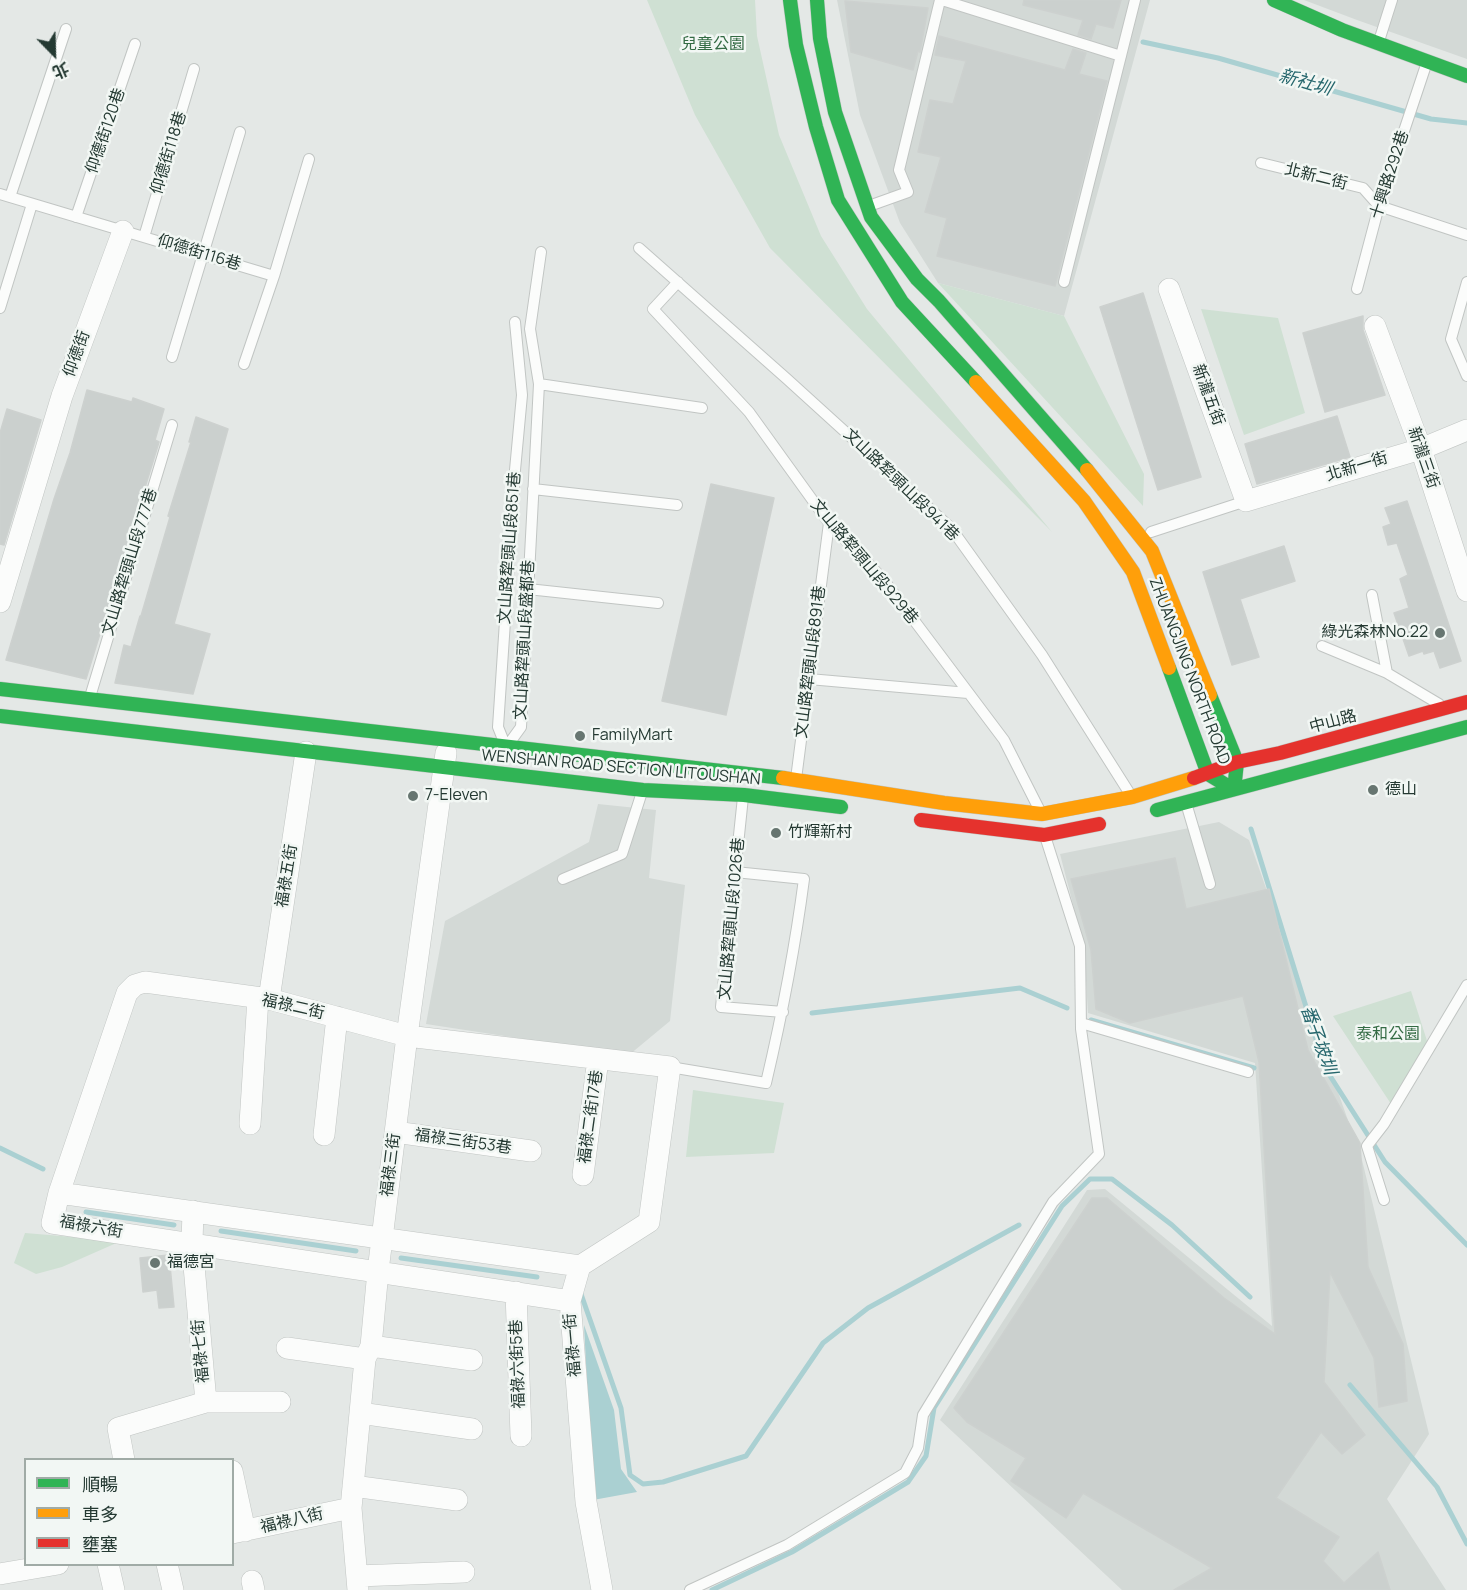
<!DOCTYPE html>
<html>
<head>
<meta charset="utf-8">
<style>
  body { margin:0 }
  #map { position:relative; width:1467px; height:1590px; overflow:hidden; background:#e4e8e6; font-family:Manrope,"Noto Sans TC",sans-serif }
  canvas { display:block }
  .legend { position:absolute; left:24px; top:1458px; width:210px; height:108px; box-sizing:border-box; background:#f2f7f4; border:2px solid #a0aba6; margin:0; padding:8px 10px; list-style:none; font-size:18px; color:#243932 }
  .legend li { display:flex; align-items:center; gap:12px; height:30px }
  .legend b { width:30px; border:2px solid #a0aba6 }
  .north { position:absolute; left:24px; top:24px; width:60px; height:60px; -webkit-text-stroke:4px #f2f7f4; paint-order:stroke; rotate:157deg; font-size:16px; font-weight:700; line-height:24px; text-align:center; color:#243932 }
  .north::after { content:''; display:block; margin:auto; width:21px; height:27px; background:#243932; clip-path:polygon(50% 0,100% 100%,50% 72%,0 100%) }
</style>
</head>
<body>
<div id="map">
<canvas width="1467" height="1590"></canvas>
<ul class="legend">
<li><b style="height:8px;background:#30b455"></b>順暢</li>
<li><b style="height:8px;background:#ff9f0a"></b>車多</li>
<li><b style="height:8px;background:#e5322d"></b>壅塞</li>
</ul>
<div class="north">北</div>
</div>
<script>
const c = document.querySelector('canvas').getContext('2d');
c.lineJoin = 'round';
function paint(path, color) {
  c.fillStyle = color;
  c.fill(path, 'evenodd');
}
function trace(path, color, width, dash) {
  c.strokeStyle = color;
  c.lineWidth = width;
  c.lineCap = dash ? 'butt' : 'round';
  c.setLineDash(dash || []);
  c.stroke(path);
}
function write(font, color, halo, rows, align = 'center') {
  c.font = font + ' Manrope,"Noto Sans TC",sans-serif';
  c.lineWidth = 5;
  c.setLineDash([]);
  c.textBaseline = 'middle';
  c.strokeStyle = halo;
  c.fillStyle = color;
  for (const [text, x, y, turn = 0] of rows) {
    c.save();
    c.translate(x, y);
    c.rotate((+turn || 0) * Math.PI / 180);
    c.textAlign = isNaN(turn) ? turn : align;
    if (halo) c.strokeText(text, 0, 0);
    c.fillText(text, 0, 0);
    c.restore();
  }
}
paint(new Path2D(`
  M837,0H1150L1064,316L938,283L900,223L860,115Z
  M1304,0H1467V59L1357,20Z
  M598,804L656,810L649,878L685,885L670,1021L629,1055L426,1024L445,921L589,842Z
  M1219,822L1249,840L1362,1160L1429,1434L1387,1499L1446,1590H1122L940,1420L1087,1190L1105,1189L1272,1326L1255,1063L1088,1013L1084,947L1060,854Z`), '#d3d9d6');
paint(new Path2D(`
  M647,0H755L757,36L779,135L821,236L867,309L1052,532L770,248L695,115Z
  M938,283L1064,316L1144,474L1143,506Z
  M1201,309L1278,318L1305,413L1244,435Z
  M1411,991L1429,1047L1395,1110L1333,1016Z
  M693,1090L784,1103L774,1153L686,1157Z
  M25,1233L121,1241L62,1267L36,1274L14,1263Z`), '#cfe0d3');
paint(new Path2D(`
  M584,1325L614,1410L621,1469L637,1492L593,1500Z`), '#aad0d2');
trace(new Path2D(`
  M1143,42L1218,58L1431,119L1467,123
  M1251,829L1325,1068L1385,1162L1467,1245
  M812,1013L1020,988L1067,1008
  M1091,1020L1254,1068
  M0,1148L43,1169
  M86,1212L174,1225
  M221,1231L356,1251
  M401,1258L537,1277
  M581,1294L621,1408L630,1475L643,1484L663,1482L746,1456L823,1343L868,1308L1019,1225
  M1350,1385L1437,1487L1467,1544
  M712,1590L792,1552L908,1482L926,1456L934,1408L1062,1206L1090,1179H1112L1172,1225L1250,1297`), '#aad0d2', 5);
const building = new Path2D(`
  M1024,0H1121L1113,28L1096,24L1091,39L1078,35L1083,20L1023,5Z
  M845,1L928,8L920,52L918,51L913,70L851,52Z
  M939,36L1065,70L1073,49L1086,53L1079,74L1107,81L1055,286L937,256L947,218L925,212L941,157L918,152L930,100L953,104L966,61L935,55Z
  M1143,293L1201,477L1158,490L1100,307Z
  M1363,316V330L1385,395L1325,412L1303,333Z
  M87,390L132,402L133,398L164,409L155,440L159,442L86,679L6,660L54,499L70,453Z
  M7,409L41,420L4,545L0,544V433Z
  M1337,416L1350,457L1257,484L1245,444Z
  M196,417L228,429L174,624L210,634L193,694L115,683L124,645L131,647L140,616H141L170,517L168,516L191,442H189Z
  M711,484L774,498L726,715L662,701Z
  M1407,501L1461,661L1440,668L1434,651L1424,654L1423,651L1409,656L1394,613L1409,608L1400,579L1408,575L1397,543L1388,545L1383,527L1391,524L1385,508Z
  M1284,546L1295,581L1240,599L1259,657L1232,665L1203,572Z
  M1175,858L1186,909L1269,889L1308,1050L1360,1143L1368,1267L1403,1344L1407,1401L1379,1407L1374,1358L1330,1272L1324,1382L1365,1435L1342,1454L1321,1432L1276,1498L1339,1537L1323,1561L1344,1583L1378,1552L1390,1590H1174L1212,1568L1083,1493L1066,1518L1011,1481L1026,1458L967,1422L954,1408L1092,1198H1107L1224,1298L1275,1334L1259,1062L1243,996L1130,1023L1096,1009L1091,950L1071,879Z
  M169,1255L174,1307L159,1308L157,1290L143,1292L140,1258Z`);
paint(building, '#cbd0ce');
trace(building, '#cdd1cf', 1.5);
const lane = new Path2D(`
  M942,0L1121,56
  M1379,41L1392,0
  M1261,163L1363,188L1379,206L1467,235
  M0,194L274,276
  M10,197L66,29
  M869,206L908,192L899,170L940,0
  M76,217L135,44
  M144,237L194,69
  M639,248L787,379L951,528L1042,655L1130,794
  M541,252L530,329L539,384L702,408
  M678,282L653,309L749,412L829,523L883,579L1004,740L1039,809
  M1064,282L1135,0
  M1467,282L1451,339L1467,376
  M1357,289L1379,206L1427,62
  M0,308L32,204
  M172,357L240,132
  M244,364L274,276L309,159
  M533,489L677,505
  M1151,532L1246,501
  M528,589L658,603
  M1372,595L1387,673L1439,704
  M1322,646L1387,673
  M809,679L968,693
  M90,697L172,425
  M504,742L498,727L515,470L522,395L515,322
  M508,745L521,727L539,384
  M796,779L829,523
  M743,797L721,1007L783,1012
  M1186,803L1210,884
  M563,879L622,854L642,792
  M1081,1023L1248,1072
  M670,1067L766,1083C782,1015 795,948 804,879L735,872
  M1384,1200L1367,1146L1384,1124L1467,985
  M690,1590L787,1545L905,1473L918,1448L923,1415L1053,1202L1099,1154L1081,1029L1080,946L1045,836`);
const street = new Path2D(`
  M1169,289L1246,501L1421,449L1467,430
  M1375,326L1421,449L1467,591
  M0,602L62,396L123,231
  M269,999L306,752
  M250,1124L258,998
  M395,1132L531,1151
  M324,1135L337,1017
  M583,1175L598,1059
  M59,1193L580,1266
  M516,1292L521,1436
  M570,1301L52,1223L59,1193L127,993L135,985L145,982L269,999L407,1036L670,1067L649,1222L580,1266L570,1301L586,1502L602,1590
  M371,1346L472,1360
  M287,1348L365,1359
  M206,1402H280
  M360,1413L472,1429
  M124,1460L118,1428L206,1402L192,1243L193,1211
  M232,1471L245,1531
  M353,1486L457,1500
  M232,1533L351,1508
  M108,1564L114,1590
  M167,1564L173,1590
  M0,1574L58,1564
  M357,1576L464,1572
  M252,1581L254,1590
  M358,1590L351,1508L360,1413L365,1359L371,1346L378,1271L407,1036L446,753`);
const fast = new Path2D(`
  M790,0L796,45L816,127L838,200L902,302L976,382
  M817,0L820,38L835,112L871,217L917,279L939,301L1087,470
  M1274,0L1342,30L1467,76
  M1169,668L1208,774L1226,785
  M0,689L783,778
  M1210,695L1237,762L1235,781
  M0,716L643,790L744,795L841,807
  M1157,810L1467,727`);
const slow = new Path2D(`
  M976,382L1084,501L1133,572L1169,668
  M1087,470L1152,551L1210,695
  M783,778L944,803L1042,814L1132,797L1194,778`);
const jam = new Path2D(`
  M1194,778L1237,762L1280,753L1467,702
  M921,820L1044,835L1099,824`);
trace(lane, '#c1c5c3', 12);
trace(street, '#c1c5c3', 22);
trace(fast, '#c0c6c3', 15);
trace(slow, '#c0c6c3', 15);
trace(jam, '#c0c6c3', 15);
trace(lane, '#fbfcfb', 10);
trace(street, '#fbfcfb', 21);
trace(fast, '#30b455', 14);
trace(slow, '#ff9f0a', 14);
trace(jam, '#e5322d', 14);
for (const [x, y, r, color] of [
  [1440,633,6,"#677671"],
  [580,736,6,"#677671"],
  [1373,790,6,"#677671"],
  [413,796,6,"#677671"],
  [776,833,6,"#677671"],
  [155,1263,6,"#677671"]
]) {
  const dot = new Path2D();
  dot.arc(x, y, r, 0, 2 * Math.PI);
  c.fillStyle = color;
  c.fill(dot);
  trace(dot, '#f2f7f4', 2);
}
write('16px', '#346b44', '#f2f7f4', [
  ["兒童公園",713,45],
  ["泰和公園",1388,1035]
]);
write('16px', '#243932', '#f2f7f4', [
  ["仰德街120巷",106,131,-71],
  ["仰德街118巷",169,153,-73],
  ["十興路292巷",1390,175,-72],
  ["北新二街",1316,177,14],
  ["仰德街116巷",199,253,17],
  ["仰德街",77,354,-70],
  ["新瀧五街",1208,395,70],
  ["新瀧三街",1423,458,71],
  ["北新一街",1357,467,-17],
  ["文山路犂頭山段941巷",901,485,44],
  ["文山路犂頭山段851巷",510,548,-86],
  ["文山路犂頭山段777巷",130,562,-73],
  ["文山路犂頭山段929巷",864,562,50],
  ["文山路犂頭山段盛都巷",525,640,-87],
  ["文山路犂頭山段891巷",811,662,-83],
  ["ZHUANGJING NORTH ROAD",1189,671,69],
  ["中山路",1333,722,-15],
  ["WENSHAN ROAD SECTION LITOUSHAN",621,768,5],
  ["福祿五街",287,876,-81],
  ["文山路犂頭山段1026巷",732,919,-85],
  ["福祿二街",293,1007,13],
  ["福祿二街17巷",591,1117,-82],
  ["福祿三街53巷",463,1142,8],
  ["福祿三街",391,1165,-83],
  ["福祿六街",91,1227,10],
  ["福祿一街",573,1345,-95],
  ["福祿七街",201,1351,-95],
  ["福祿六街5巷",518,1364,-92],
  ["福祿八街",292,1521,-13]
]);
write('16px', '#243932', '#f2f7f4', [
  ["綠光森林No.22",1428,633,"right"],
  ["FamilyMart",592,736],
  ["德山",1385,790],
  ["7-Eleven",425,796],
  ["竹輝新村",788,833],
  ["福德宮",167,1263]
], 'left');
write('italic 18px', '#26676d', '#f2f7f4', [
  ["新社圳",1305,83,16],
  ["番子坡圳",1318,1040,70]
]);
</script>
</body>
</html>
